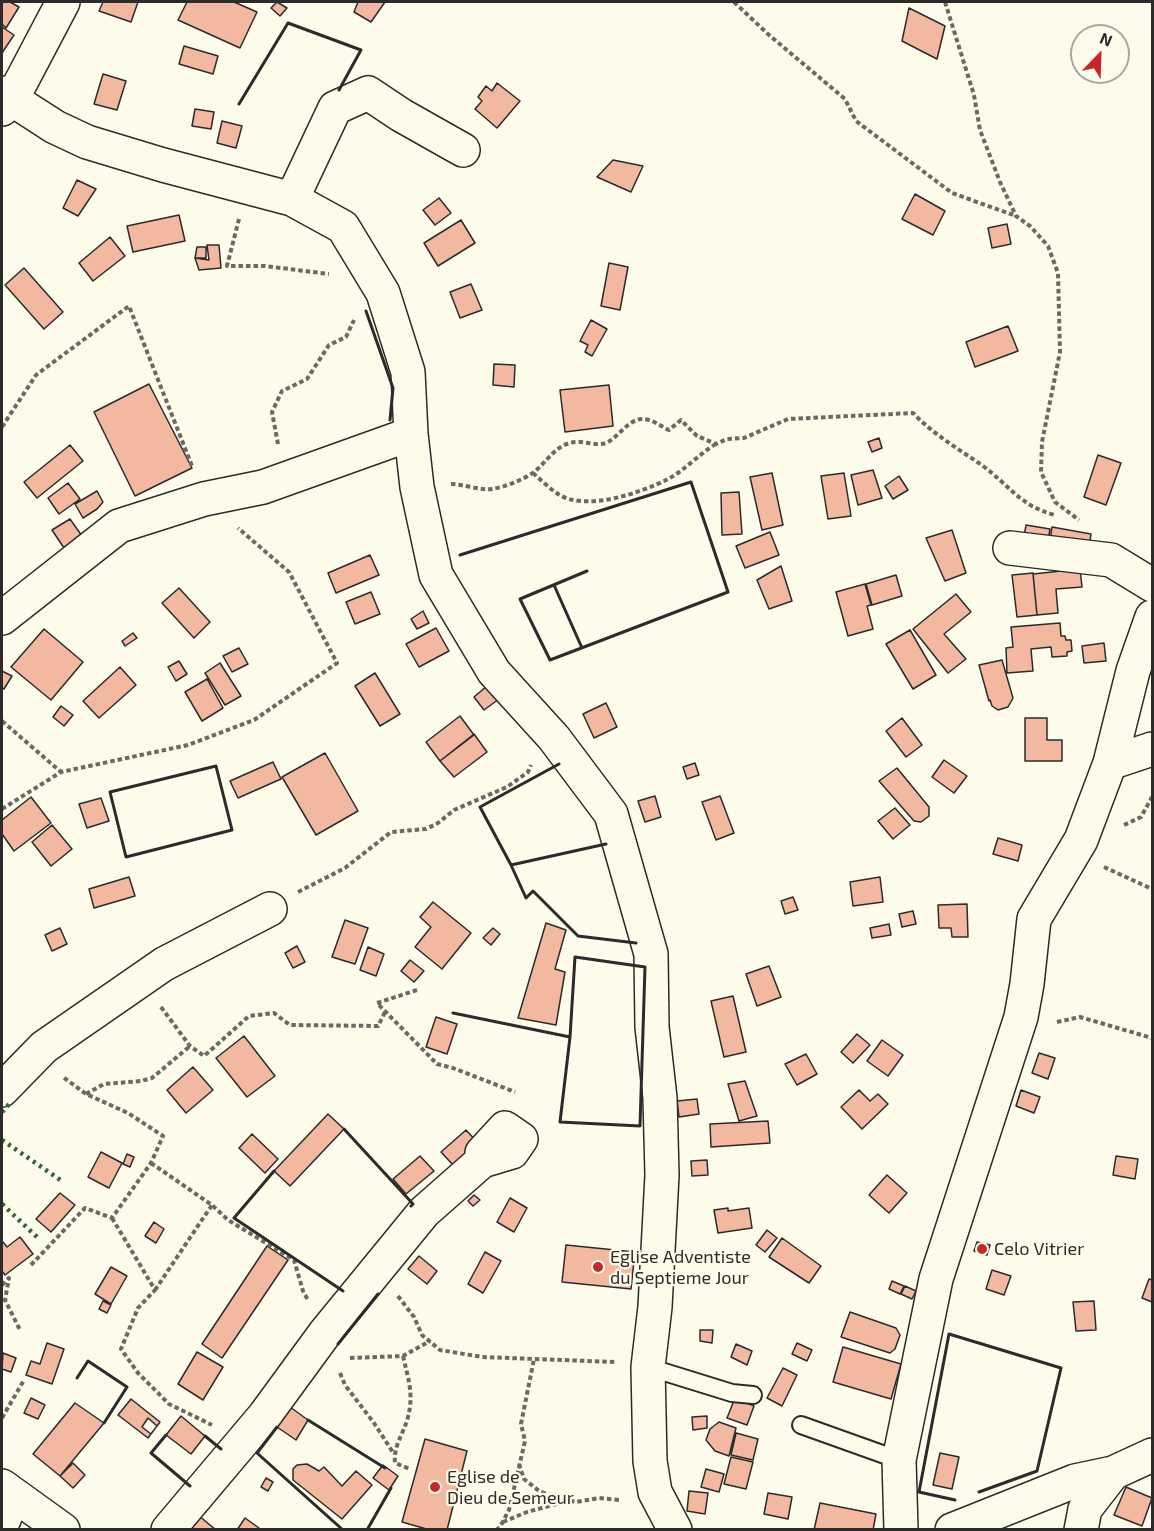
<!DOCTYPE html>
<html>
<head>
<meta charset="utf-8">
<style>
  body { margin:0 }
  #map { position:relative; width:1154px; height:1531px; overflow:hidden; background:#fdfbea; font-family:"Exo 2",sans-serif }
  canvas { display:block }
  .frame { position:absolute; inset:0; border:3px solid #2b2b2b; pointer-events:none }
  .north { position:absolute; left:1070px; top:24px; width:60px; height:60px; box-sizing:border-box; background:#fdfbea; border:2px solid #a9a89e; border-radius:50%; rotate:23deg; font-size:16px; font-weight:700; line-height:24px; text-align:center; color:#2b2b2b }
  .north::after { content:''; display:block; margin:auto; width:21px; height:27px; background:#c62828; clip-path:polygon(50% 0,100% 100%,50% 72%,0 100%) }
</style>
</head>
<body>
<div id="map">
<canvas width="1154" height="1531"></canvas>
<div class="frame"></div>
<div class="north">N</div>
</div>
<script>
const c = document.querySelector('canvas').getContext('2d');
c.lineJoin = 'round';
function paint(path, color) {
  c.fillStyle = color;
  c.fill(path, 'evenodd');
}
function trace(path, color, width, dash) {
  c.strokeStyle = color;
  c.lineWidth = width;
  c.lineCap = dash ? 'butt' : 'round';
  c.setLineDash(dash || []);
  c.stroke(path);
}
function write(font, color, halo, rows, align = 'center') {
  c.font = font + ' "Exo 2",sans-serif';
  c.lineWidth = 4.5;
  c.setLineDash([]);
  c.textBaseline = 'middle';
  c.strokeStyle = halo;
  c.fillStyle = color;
  for (const [text, x, y, turn = 0] of rows) {
    c.save();
    c.translate(x, y);
    c.rotate((+turn || 0) * Math.PI / 180);
    c.textAlign = isNaN(turn) ? turn : align;
    if (halo) c.strokeText(text, 0, 0);
    c.fillText(text, 0, 0);
    c.restore();
  }
}
const building = new Path2D(`
  M2,2H10L19,7L6,28L2,24Z
  M103,2H138L131,22L99,11Z
  M187,2H234L257,12L240,48L178,20Z
  M277,2L287,8L280,16L271,8Z
  M358,2H385L371,22L354,12Z
  M909,8L945,26L937,59L902,41Z
  M2,27L14,35L2,53Z
  M184,46L218,56L213,74L179,64Z
  M103,74L126,81L117,110L94,104Z
  M497,83L520,101L497,128L475,109L482,101L478,97L486,86L492,91Z
  M195,109L214,112L211,129L192,126Z
  M222,121L242,126L236,148L217,143Z
  M613,160L643,166L631,192L597,177Z
  M77,180L96,189L78,216L63,208Z
  M915,194L945,211L933,235L902,219Z
  M439,198L451,213L435,225L423,210Z
  M179,215L185,241L133,252L127,226Z
  M461,220L475,243L438,266L424,243Z
  M1007,224L1011,244L992,248L988,228Z
  M110,237L125,256L93,281L79,263Z
  M207,245H219L221,268L199,270L195,258L209,260Z
  M197,247H206V258H195Z
  M609,263L628,267L620,310L601,306Z
  M24,268L63,312L44,329L5,285Z
  M471,284L482,310L460,318L450,292Z
  M591,320L607,329L592,356L585,352L588,345L580,341Z
  M1008,326L1018,351L975,367L966,342Z
  M494,364L515,365L514,387L493,385Z
  M149,384L192,468L135,496L94,412Z
  M609,385L613,426L565,432L560,390Z
  M879,438L882,448L872,452L868,442Z
  M70,445L83,461L37,498L24,482Z
  M1098,455L1121,463L1106,505L1084,497Z
  M873,470L882,498L858,505L851,475Z
  M772,473L783,525L762,530L750,477Z
  M844,473L851,516L828,519L821,476Z
  M899,476L908,490L893,499L885,486Z
  M68,483L80,499L59,514L48,498Z
  M97,491L103,502L97,509L83,518L75,504Z
  M739,492L742,534L722,535L721,493Z
  M70,519L82,536L64,548L52,530Z
  M1026,525L1050,529L1047,546L1023,542Z
  M1052,527L1091,534L1088,554L1049,547Z
  M952,530L966,573L945,581L926,538Z
  M770,532L779,555L745,568L736,546Z
  M370,555L379,575L336,593L328,573Z
  M781,566L792,601L769,609L757,580Z
  M1080,569L1082,587L1056,589L1058,613L1037,615L1033,574Z
  M1033,573L1037,615L1017,617L1012,575Z
  M896,575L902,596L872,605L866,584Z
  M865,584L871,605L867,606L873,629L848,636L836,592Z
  M179,588L210,622L194,638L162,603Z
  M371,592L380,614L355,624L346,602Z
  M956,594L971,612L944,634L966,659L948,673L913,629Z
  M423,611L429,623L417,629L411,619Z
  M1060,623L1061,636H1065L1066,640H1071L1072,651L1067,652V656L1052,657L1051,647L1031,649L1033,671L1007,673L1006,648L1013,647L1011,627Z
  M436,628L449,651L419,667L406,644Z
  M44,629L83,662L51,700L11,667Z
  M910,630L936,675L913,689L886,644Z
  M133,633L137,638L125,646L122,641Z
  M1104,643L1106,661L1084,663L1082,646Z
  M239,648L248,664L232,672L223,656Z
  M1002,660L1013,698L1008,707L998,710L992,706L990,700L989,701L979,665Z
  M179,661L187,674L176,681L168,667Z
  M220,663L241,696L225,705L205,673Z
  M120,667L136,685L99,718L83,701Z
  M2,671L12,676L4,689L2,688Z
  M375,673L400,714L380,726L355,686Z
  M207,679L223,708L202,721L185,692Z
  M487,686L499,699L484,710L474,697Z
  M606,703L617,727L594,738L583,714Z
  M61,706L73,715L64,726L53,717Z
  M460,716L474,735L440,761L426,742Z
  M902,718L922,745L906,757L886,731Z
  M1025,718H1047V740H1062V761H1025Z
  M474,734L487,752L454,777L440,761Z
  M325,753L358,811L316,835L282,777Z
  M944,760L967,776L954,793L932,777Z
  M273,762L281,779L238,798L230,781Z
  M695,763L699,775L687,779L683,767Z
  M897,768L929,807V816L921,822L914,821L879,781Z
  M655,796L661,817L645,822L638,801Z
  M720,796L734,833L716,840L702,802Z
  M31,797L51,823L14,851L2,834V820Z
  M101,798L109,821L87,828L79,804Z
  M895,808L910,825L893,839L878,821Z
  M52,825L72,849L51,866L32,842Z
  M998,838L1022,845L1018,861L993,854Z
  M129,877L135,896L94,908L89,889Z
  M880,877L883,902L853,906L850,882Z
  M793,897L798,910L785,914L781,901Z
  M433,902L471,933L442,969L415,947L431,927L420,917Z
  M967,904L968,937H952L951,928H939L938,905Z
  M913,911L916,924L902,927L899,914Z
  M345,920L368,928L355,964L332,957Z
  M546,923L566,930L555,969L565,972L556,1025L518,1018Z
  M889,924L891,935L872,938L870,928Z
  M60,928L67,944L52,951L45,935Z
  M493,928L500,934L491,945L483,938Z
  M297,946L305,962L293,968L285,953Z
  M368,947L384,954L376,976L360,970Z
  M410,960L424,971L414,982L401,971Z
  M769,966L781,997L757,1006L746,974Z
  M733,996L746,1052L724,1057L711,1001Z
  M436,1017L457,1024L447,1054L426,1047Z
  M857,1034L870,1045L853,1063L841,1052Z
  M244,1036L275,1076L247,1097L216,1058Z
  M882,1040L903,1055L888,1076L867,1061Z
  M1039,1053L1055,1058L1048,1079L1032,1073Z
  M806,1054L817,1074L797,1085L785,1064Z
  M193,1067L213,1090L186,1113L167,1090Z
  M745,1081L757,1116L739,1121L728,1084Z
  M859,1090L870,1101L878,1094L888,1104L862,1129L841,1107Z
  M1021,1090L1040,1097L1034,1113L1016,1106Z
  M697,1099L699,1114L679,1117L677,1101Z
  M328,1114L344,1129L290,1186L274,1171Z
  M768,1121L770,1143L711,1147L710,1124Z
  M466,1130L478,1143L453,1165L441,1152Z
  M252,1134L278,1159L265,1173L239,1148Z
  M101,1152L122,1163L109,1188L88,1177Z
  M127,1154L134,1157L130,1167L123,1164Z
  M420,1156L434,1171L406,1194L393,1179Z
  M1116,1156L1138,1159L1135,1179L1113,1175Z
  M707,1160L708,1175L692,1176L691,1161Z
  M887,1175L907,1193L889,1213L869,1195Z
  M60,1193L75,1205L51,1232L36,1219Z
  M474,1195L480,1200L473,1206L468,1201Z
  M510,1198L527,1208L514,1232L497,1222Z
  M728,1208V1211L749,1208L752,1228L718,1233L714,1210Z
  M154,1222L164,1229L156,1243L145,1236Z
  M767,1230L777,1238L765,1252L756,1245Z
  M20,1237L33,1254L5,1275L2,1271V1243L3,1242L7,1247Z
  M782,1238L821,1266L809,1283L769,1257Z
  M977,1242L990,1245L987,1255L974,1251Z
  M566,1245L635,1252L631,1289L562,1282Z
  M267,1246L288,1260L222,1358L202,1344Z
  M485,1252L501,1261L483,1293L468,1284Z
  M419,1256L437,1271L427,1284L408,1269Z
  M111,1267L127,1276L111,1304L95,1294Z
  M992,1270L1011,1276L1004,1295L986,1289Z
  M1149,1279L1152,1280V1302L1142,1298Z
  M892,1281L904,1286L900,1294L889,1289Z
  M905,1286L916,1291L912,1299L901,1294Z
  M103,1301L111,1305L107,1313L99,1309Z
  M1094,1301L1096,1330L1076,1331L1073,1302Z
  M850,1312L896,1328L900,1335L895,1349L890,1353L841,1337Z
  M700,1330H713L712,1343L700,1341Z
  M47,1343L64,1349L52,1384L26,1375L31,1361L40,1364Z
  M797,1343L812,1350L807,1361L792,1354Z
  M736,1344L752,1351L747,1365L731,1357Z
  M843,1347L901,1364L891,1399L833,1382Z
  M197,1352L223,1367L203,1400L178,1384Z
  M3,1353L16,1358L11,1372L2,1369Z
  M783,1368L797,1375L782,1406L767,1398Z
  M31,1398L45,1405L38,1419L24,1413Z
  M735,1398L754,1406L747,1425L727,1418Z
  M131,1399L160,1422L148,1438L118,1415Z
  M75,1403L104,1423L60,1476L33,1454Z
  M290,1407L308,1420L296,1440L277,1427Z
  M181,1416L205,1436L191,1454L166,1435Z
  M707,1416V1428L693,1430L692,1417Z
  M148,1418L157,1426L151,1434L142,1427Z
  M719,1422L736,1428L729,1456L715,1451L706,1440L710,1429Z
  M736,1433L758,1439L753,1460L731,1455Z
  M425,1439L467,1451L447,1530H430L402,1522Z
  M940,1453L959,1457L952,1489L933,1485Z
  M731,1457L753,1462L746,1489L724,1484Z
  M73,1463L85,1475L73,1488L60,1476Z
  M307,1464L319,1471L324,1467L342,1486L356,1471L372,1485L342,1519L293,1480V1469L297,1465Z
  M383,1465L398,1476L389,1490L373,1478Z
  M706,1469L724,1474L719,1492L701,1487Z
  M266,1478L273,1482L268,1491L261,1487Z
  M1126,1487L1152,1498L1142,1526L1114,1515Z
  M689,1491L708,1493L705,1514L687,1511Z
  M768,1493L792,1497L788,1519L764,1514Z
  M820,1503L876,1514L873,1530H814Z
  M198,1515L216,1530H186Z
  M245,1518L259,1528L257,1530H237Z`);
paint(building, '#f2b8a0');
trace(building, '#2b2b2b', 1.5);
const service = new Path2D(`
  M648,1367L732,1393L753,1395
  M801,1425L899,1460`);
const minor = new Path2D(`
  M2,93L55,127L87,142L163,165L292,199L343,227L383,293L408,372L411,434L417,487L436,575L494,672L554,738L611,814L651,954L652,1027L660,1098L662,1175L655,1307L648,1367L650,1461L655,1492L675,1530
  M2,109L12,99L63,2
  M292,199L335,108L368,93L401,115L463,150
  M1010,548L1111,560L1152,585
  M2,618L119,526L204,499L263,487L411,434
  M1110,763L1152,749
  M2,1090L44,1047L164,964L270,909
  M2,1486L63,1530
  M2,1524L14,1495
  M168,1530L265,1415L325,1333L424,1212L482,1161L512,1152L521,1139L505,1128L482,1153
  M901,1530L899,1460L936,1279L1021,1017L1027,984L1034,919L1081,840L1110,763L1133,671L1152,617
  M952,1530L1075,1481L1113,1473
  M1081,1530L1085,1509L1113,1473L1152,1455`);
trace(service, '#2b2b2b', 20);
trace(minor, '#2b2b2b', 36);
trace(new Path2D(`
  M734,2L769,35L845,99L856,121L952,193L1016,216
  M945,2L974,95L980,130L1000,182L1016,216L1030,226L1048,246L1058,273L1060,352L1042,442L1041,472L1055,502L1079,520
  M239,219L227,266H265L329,274
  M2,427L36,375L129,306L192,466
  M278,444L272,412L282,391L307,379L329,345L346,337L354,320
  M533,473C541,480 549,488 558,494C585,512 641,493 668,479C685,470 699,454 716,444
  M451,484C462,484 483,491 492,489C505,487 523,480 534,472C546,463 554,447 570,443C582,439 594,447 606,443C620,437 630,414 649,420C656,422 662,427 669,430L681,420L697,436L716,444L727,439L744,438L788,419L913,413C934,435 959,449 983,466C1010,486 1020,506 1055,515
  M2,721L61,772
  M2,809L61,772L188,745L254,720L337,663L289,572L238,528
  M1124,825L1141,817L1152,797
  M1104,867L1152,889
  M298,892L345,868L391,832L426,829L438,823L454,810L507,787L528,772L531,765
  M417,990L377,1003L437,1064L453,1068L515,1092
  M161,1007L190,1046L204,1056L249,1016L274,1013L290,1025L378,1026L385,1012
  M1057,1022L1080,1017L1152,1038
  M86,1094L104,1084L141,1081L152,1078L190,1046
  M151,1163L212,1205L228,1220L294,1260L303,1291L308,1300
  M112,1218L155,1290L138,1308L121,1349L138,1373L169,1404L212,1425
  M31,1265L85,1208L112,1218L151,1163L163,1136L128,1113L86,1094L63,1077
  M2,1285L9,1278L5,1300L20,1330
  M155,1290L212,1205
  M398,1296L414,1317L422,1335L440,1350L482,1357L615,1362
  M403,1356C408,1378 414,1394 408,1417C404,1433 393,1446 395,1463L410,1469
  M350,1358L403,1356L430,1341
  M340,1373L345,1385L374,1423L394,1454
  M2,1418L24,1380
  M519,1464L524,1479L539,1491L552,1496L576,1502L599,1498L620,1500
  M503,1522L527,1512L567,1501
  M496,1530L500,1527L509,1510L525,1441L521,1424L534,1359`), '#6a6964', 4, [4.5, 3]);
trace(service, '#fdfbea', 16);
trace(minor, '#fdfbea', 33);
trace(new Path2D(`
  M2,1112L10,1103
  M2,1140L62,1181
  M2,1204L38,1238`), '#34623c', 4.5, [3, 4.5]);
trace(new Path2D(`
  M239,104L288,23L361,50L339,90
  M366,311L393,388L390,420
  M460,555L691,482L728,592L550,660L520,599L587,571
  M554,585L582,648
  M559,764L480,807L511,865L606,844
  M216,766L232,830L126,857L110,792Z
  M511,865L526,898L533,891L578,936L636,943
  M575,957L645,967L640,1126L560,1122L570,1037Z
  M453,1013L570,1037
  M344,1129L413,1204L411,1206
  M274,1171L234,1218L343,1291
  M338,1344L378,1294
  M77,1378L88,1361L127,1387L104,1423
  M308,1420L385,1468
  M277,1427L257,1453L343,1530
  M166,1435L151,1453L190,1486
  M205,1436L221,1449
  M955,1500L919,1492L949,1334L1061,1368L1037,1471L979,1492
  M367,1530L391,1488`), '#2b2b2b', 3);
for (const [x, y, r, color] of [
  [982,1249,6,"#c62828"],
  [598,1267,6,"#c62828"],
  [435,1487,6,"#c62828"]
]) {
  const dot = new Path2D();
  dot.arc(x, y, r, 0, 2 * Math.PI);
  c.fillStyle = color;
  c.fill(dot);
  trace(dot, '#fdfbea', 2);
}
write('18px', '#2b2b2b', '#fdfbea', [
  ["Celo Vitrier",994,1249],
  ["Eglise Adventiste",610,1257],
  ["du Septieme Jour",610,1278],
  ["Eglise de",447,1477],
  ["Dieu de Semeur",447,1498]
], 'left');
</script>
</body>
</html>
